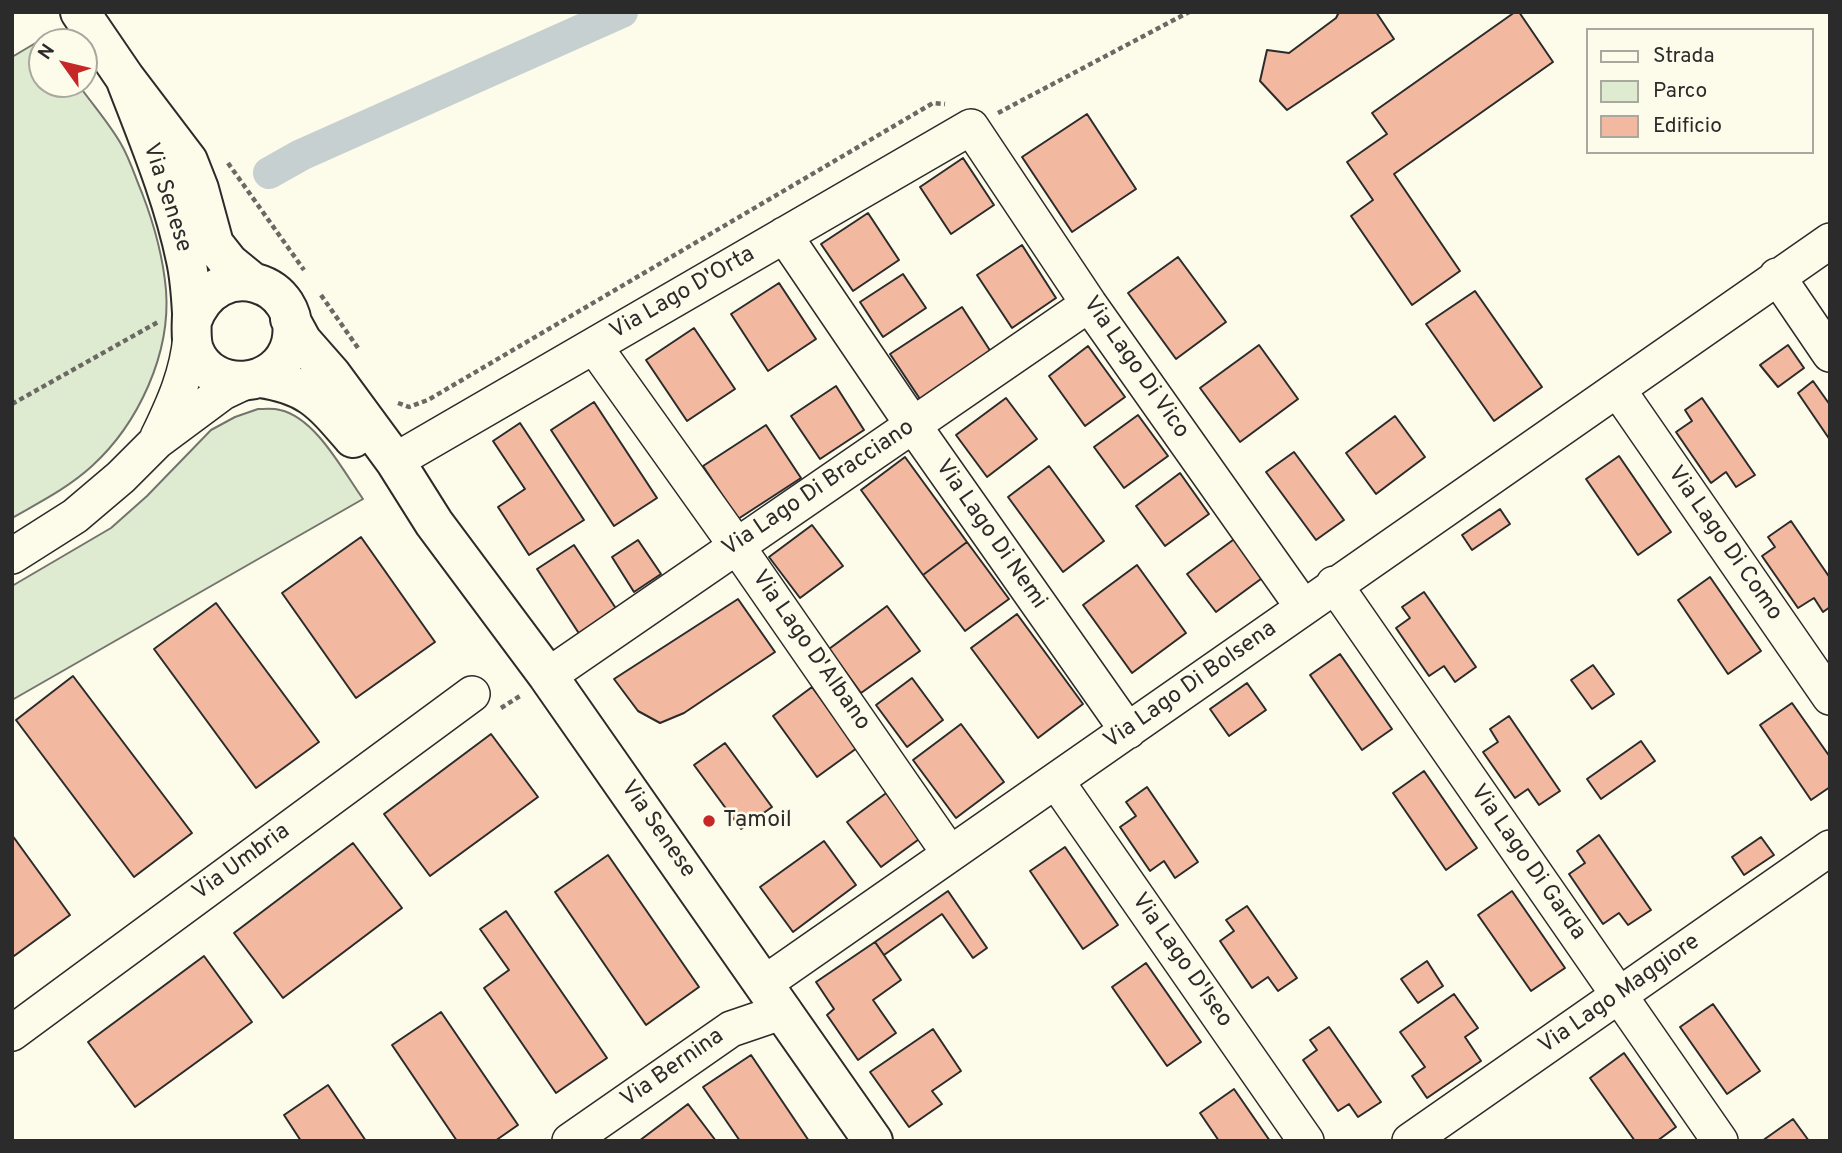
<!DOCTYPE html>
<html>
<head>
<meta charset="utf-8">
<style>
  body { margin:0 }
  #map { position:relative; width:1842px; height:1153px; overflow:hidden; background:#fdfbea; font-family:Overpass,sans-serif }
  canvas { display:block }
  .frame { position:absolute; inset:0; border:14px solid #2b2b2b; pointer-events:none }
  .legend { position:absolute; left:1586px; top:28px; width:228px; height:126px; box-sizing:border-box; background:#fdfbea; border:2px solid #a9a89e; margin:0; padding:9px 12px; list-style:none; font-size:21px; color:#2b2b2b }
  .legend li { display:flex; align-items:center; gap:14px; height:35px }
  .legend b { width:35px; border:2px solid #a9a89e }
  .north { position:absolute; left:28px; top:28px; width:70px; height:70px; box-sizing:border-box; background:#fdfbea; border:2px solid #a9a89e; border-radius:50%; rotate:304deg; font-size:19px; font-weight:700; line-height:28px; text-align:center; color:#2b2b2b }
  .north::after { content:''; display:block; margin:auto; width:24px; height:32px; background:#c62828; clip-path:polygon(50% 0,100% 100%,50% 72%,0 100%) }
</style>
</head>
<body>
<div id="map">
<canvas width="1842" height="1153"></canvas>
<div class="frame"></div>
<ul class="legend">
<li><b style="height:9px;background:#fdfbea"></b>Strada</li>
<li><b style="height:19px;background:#deebd1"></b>Parco</li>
<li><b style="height:19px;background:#f2b8a0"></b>Edificio</li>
</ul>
<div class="north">N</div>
</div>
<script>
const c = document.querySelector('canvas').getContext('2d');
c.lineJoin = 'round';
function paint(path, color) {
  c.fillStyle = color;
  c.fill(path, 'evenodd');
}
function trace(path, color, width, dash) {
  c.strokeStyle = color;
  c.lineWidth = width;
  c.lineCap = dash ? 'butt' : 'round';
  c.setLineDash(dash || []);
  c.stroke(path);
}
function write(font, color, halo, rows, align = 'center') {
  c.font = font + ' Overpass,sans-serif';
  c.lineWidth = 5;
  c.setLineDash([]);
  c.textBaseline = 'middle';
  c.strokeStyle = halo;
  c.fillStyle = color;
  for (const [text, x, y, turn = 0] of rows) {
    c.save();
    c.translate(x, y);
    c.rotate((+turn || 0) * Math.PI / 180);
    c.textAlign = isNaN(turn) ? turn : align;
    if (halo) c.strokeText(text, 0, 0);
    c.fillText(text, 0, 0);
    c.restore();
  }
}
const green = new Path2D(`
  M44,38L47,42H42V84H78C92,104 109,123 121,144C130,159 135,177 142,193C154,224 163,257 166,290C171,354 138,424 92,466C68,488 40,502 12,518V57Z
  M258,409C265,409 273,408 280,410C316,418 343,471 363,499L12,700V586L111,528L147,496L211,430L235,417Z`);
paint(green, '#deebd1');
trace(green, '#74746e', 2);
trace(new Path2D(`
  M269,173L301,155L622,12`), '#c7d0d0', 32);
const building = new Path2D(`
  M1339,12H1376L1394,39L1287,110L1260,81L1267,50L1289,53L1336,18Z
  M1515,12H1519L1553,62L1394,174L1460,271L1412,305L1351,216L1373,200L1347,162L1387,134L1372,113Z
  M1087,114L1136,189L1072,232L1022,157Z
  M963,158L994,205L951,234L920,187Z
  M868,213L899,260L853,291L821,244Z
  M1022,245L1056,298L1012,328L977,275Z
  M1178,257L1226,322L1176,359L1128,293Z
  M903,274L926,308L883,337L860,302Z
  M779,283L816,339L768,371L731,314Z
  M1475,291L1542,387L1494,421L1426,324Z
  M962,307L991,352L920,399L890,354Z
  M694,328L735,389L687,421L646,360Z
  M1259,345L1298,399L1240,442L1200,388Z
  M1788,345L1804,368L1778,387L1760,365Z
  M1088,346L1125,397L1085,426L1049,376Z
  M1813,381L1830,405V440L1798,393Z
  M836,386L864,430L820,459L791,416Z
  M1006,398L1037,439L987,477L956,435Z
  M1702,398L1755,475L1736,487L1726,472L1711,483L1676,432L1692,421L1685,410Z
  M594,402L657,498L614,526L551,430Z
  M1138,415L1168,456L1124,488L1094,447Z
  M1395,416L1425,457L1376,494L1346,453Z
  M520,423L584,520L529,555L498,507L525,489L493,441Z
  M766,425L801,478L738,519L703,466Z
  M1294,452L1344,520L1316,540L1266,472Z
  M1619,456L1671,532L1638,555L1586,479Z
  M905,457L967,542L923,575L861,490Z
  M1049,466L1104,541L1063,572L1008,497Z
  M1180,473L1209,514L1165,546L1136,506Z
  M1500,509L1510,524L1472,550L1462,535Z
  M1791,521L1830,578V607L1823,612L1814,598L1798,608L1762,556L1775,547L1768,537Z
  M812,525L843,566L800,598L769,557Z
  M361,537L435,642L356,698L282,593Z
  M1237,537L1265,576L1216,612L1187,574Z
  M638,540L661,574L634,592L612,557Z
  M967,542L1009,599L965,631L923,575Z
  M574,545L617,610L580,635L537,569Z
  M1137,565L1186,633L1132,673L1083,605Z
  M1710,577L1761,651L1728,674L1678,600Z
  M1424,592L1476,667L1455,682L1444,666L1429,676L1396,628L1410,618L1402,607Z
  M738,599L775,652L684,713L660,723L638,711L614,679Z
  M216,603L319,742L256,788L154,649Z
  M887,606L920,651L861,693L829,649Z
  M1017,614L1083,704L1038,738L971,648Z
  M1340,654L1392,729L1362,750L1310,675Z
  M1593,665L1614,694L1592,709L1571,680Z
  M73,676L192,833L134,877L16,720Z
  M912,678L943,720L907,747L876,705Z
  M1247,683L1266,710L1229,736L1210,709Z
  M812,687L857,748L817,777L773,716Z
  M1792,703L1830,757V787L1811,800L1760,725Z
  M1509,716L1560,791L1539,805L1528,789L1515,798L1483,752L1498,742L1490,729Z
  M961,724L1004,782L956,818L913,760Z
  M491,734L538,797L430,876L384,814Z
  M1641,741L1655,761L1601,799L1587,779Z
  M725,743L772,807L741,829L694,765Z
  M1424,771L1477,848L1446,870L1393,793Z
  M1147,787L1198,862L1175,878L1164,861L1150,871L1120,827L1136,816L1126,802Z
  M889,791L922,837L881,867L847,822Z
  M12,835L70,915L14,956L12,953Z
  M1599,835L1651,910L1628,925L1619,913L1603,924L1569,874L1585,863L1577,851Z
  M1761,837L1774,855L1744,875L1732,857Z
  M824,841L856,885L793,932L760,887Z
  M353,843L402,908L283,998L234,933Z
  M1065,847L1118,925L1083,949L1030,871Z
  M608,855L699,987L646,1025L555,892Z
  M948,891L987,948L973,958L942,914L884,955L875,942Z
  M1512,891L1565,968L1531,991L1478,915Z
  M1247,906L1297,978L1278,991L1268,977L1252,988L1220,941L1234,931L1226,920Z
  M506,911L607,1058L556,1093L484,988L509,970L480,929Z
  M875,942L901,980L873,1000L896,1033L858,1060L827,1015L834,1009L816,982Z
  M204,956L252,1022L135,1107L88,1042Z
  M1427,961L1443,986L1418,1003L1401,979Z
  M1146,963L1201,1042L1167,1066L1112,987Z
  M1454,994L1478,1028L1465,1037L1481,1061L1427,1098L1412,1076L1425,1067L1400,1032Z
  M1713,1004L1760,1071L1727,1094L1680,1027Z
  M441,1012L518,1125L495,1141H457L392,1045Z
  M1329,1027L1381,1102L1358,1117L1349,1104L1338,1111L1303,1060L1317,1050L1310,1040Z
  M933,1029L961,1071L932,1091L942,1104L909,1127L870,1072Z
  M1624,1053L1676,1127L1657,1141H1635L1590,1078Z
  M751,1055L809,1141H740L703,1087Z
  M328,1085L366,1141H301L284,1115Z
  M1234,1089L1270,1141H1219L1200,1113Z
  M688,1104L716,1141H639Z
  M1793,1119L1809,1141H1762Z`);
paint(building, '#f2b8a0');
trace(building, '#2b2b2b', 2);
const minor = new Path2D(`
  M784,235L913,425L1128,731
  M1777,276L1830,354
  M594,346L736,545L950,854
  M1618,390L1830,697
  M158,437C174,404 188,373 191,336
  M395,461L971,127L1089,304L1303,607
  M12,556L75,516L121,477L157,441L223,392L244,382
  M1334,584L1720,1141
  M548,676L1089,304
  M1056,781L1306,1141
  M765,983L1830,241
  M12,1033L472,694
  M570,1141L731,1029L784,1011
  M1410,1141L1830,848`);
const major = new Path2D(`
  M80,12L125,78L188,161L199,189L214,244L229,263L251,281
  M125,78C148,138 173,197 186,260C190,278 191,295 192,313C192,325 190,338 194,350C212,395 279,389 291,343C305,282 217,252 192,321
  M290,319L302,341L331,374L395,461L434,523L548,676L873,1141
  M260,378C309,385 322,402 353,438`);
trace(minor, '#2b2b2b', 38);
trace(major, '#2b2b2b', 42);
trace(new Path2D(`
  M998,113L1189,12
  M228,163L304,270
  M321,295L358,348
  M398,403L409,407L428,400L933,103L945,104
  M12,404L158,322
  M501,708L520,696`), '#6a6964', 4.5, [5, 3.5]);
trace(minor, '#fdfbea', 35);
trace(major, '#fdfbea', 38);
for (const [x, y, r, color] of [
  [709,821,7,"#c62828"]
]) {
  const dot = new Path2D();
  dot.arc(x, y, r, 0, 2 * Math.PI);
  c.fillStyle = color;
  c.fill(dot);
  trace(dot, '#fdfbea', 2.5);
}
write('23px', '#2b2b2b', '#fdfbea', [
  ["Via Senese",166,198,72],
  ["Via Lago D'Orta",683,294,-30],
  ["Via Lago Di Vico",1135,368,55],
  ["Via Lago Di Bracciano",819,489,-34],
  ["Via Lago Di Nemi",990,535,55],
  ["Via Lago Di Como",1724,544,55],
  ["Via Lago D'Albano",810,651,55],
  ["Via Lago Di Bolsena",1191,686,-35],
  ["Via Senese",657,830,55],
  ["Via Umbria",242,863,-36],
  ["Via Lago Di Garda",1527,863,55],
  ["Via Lago D'Iseo",1181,961,55],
  ["Via Lago Maggiore",1620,995,-35],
  ["Via Bernina",673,1069,-35]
]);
write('23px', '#2b2b2b', '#fdfbea', [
  ["Tamoil",723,821]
], 'left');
</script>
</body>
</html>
